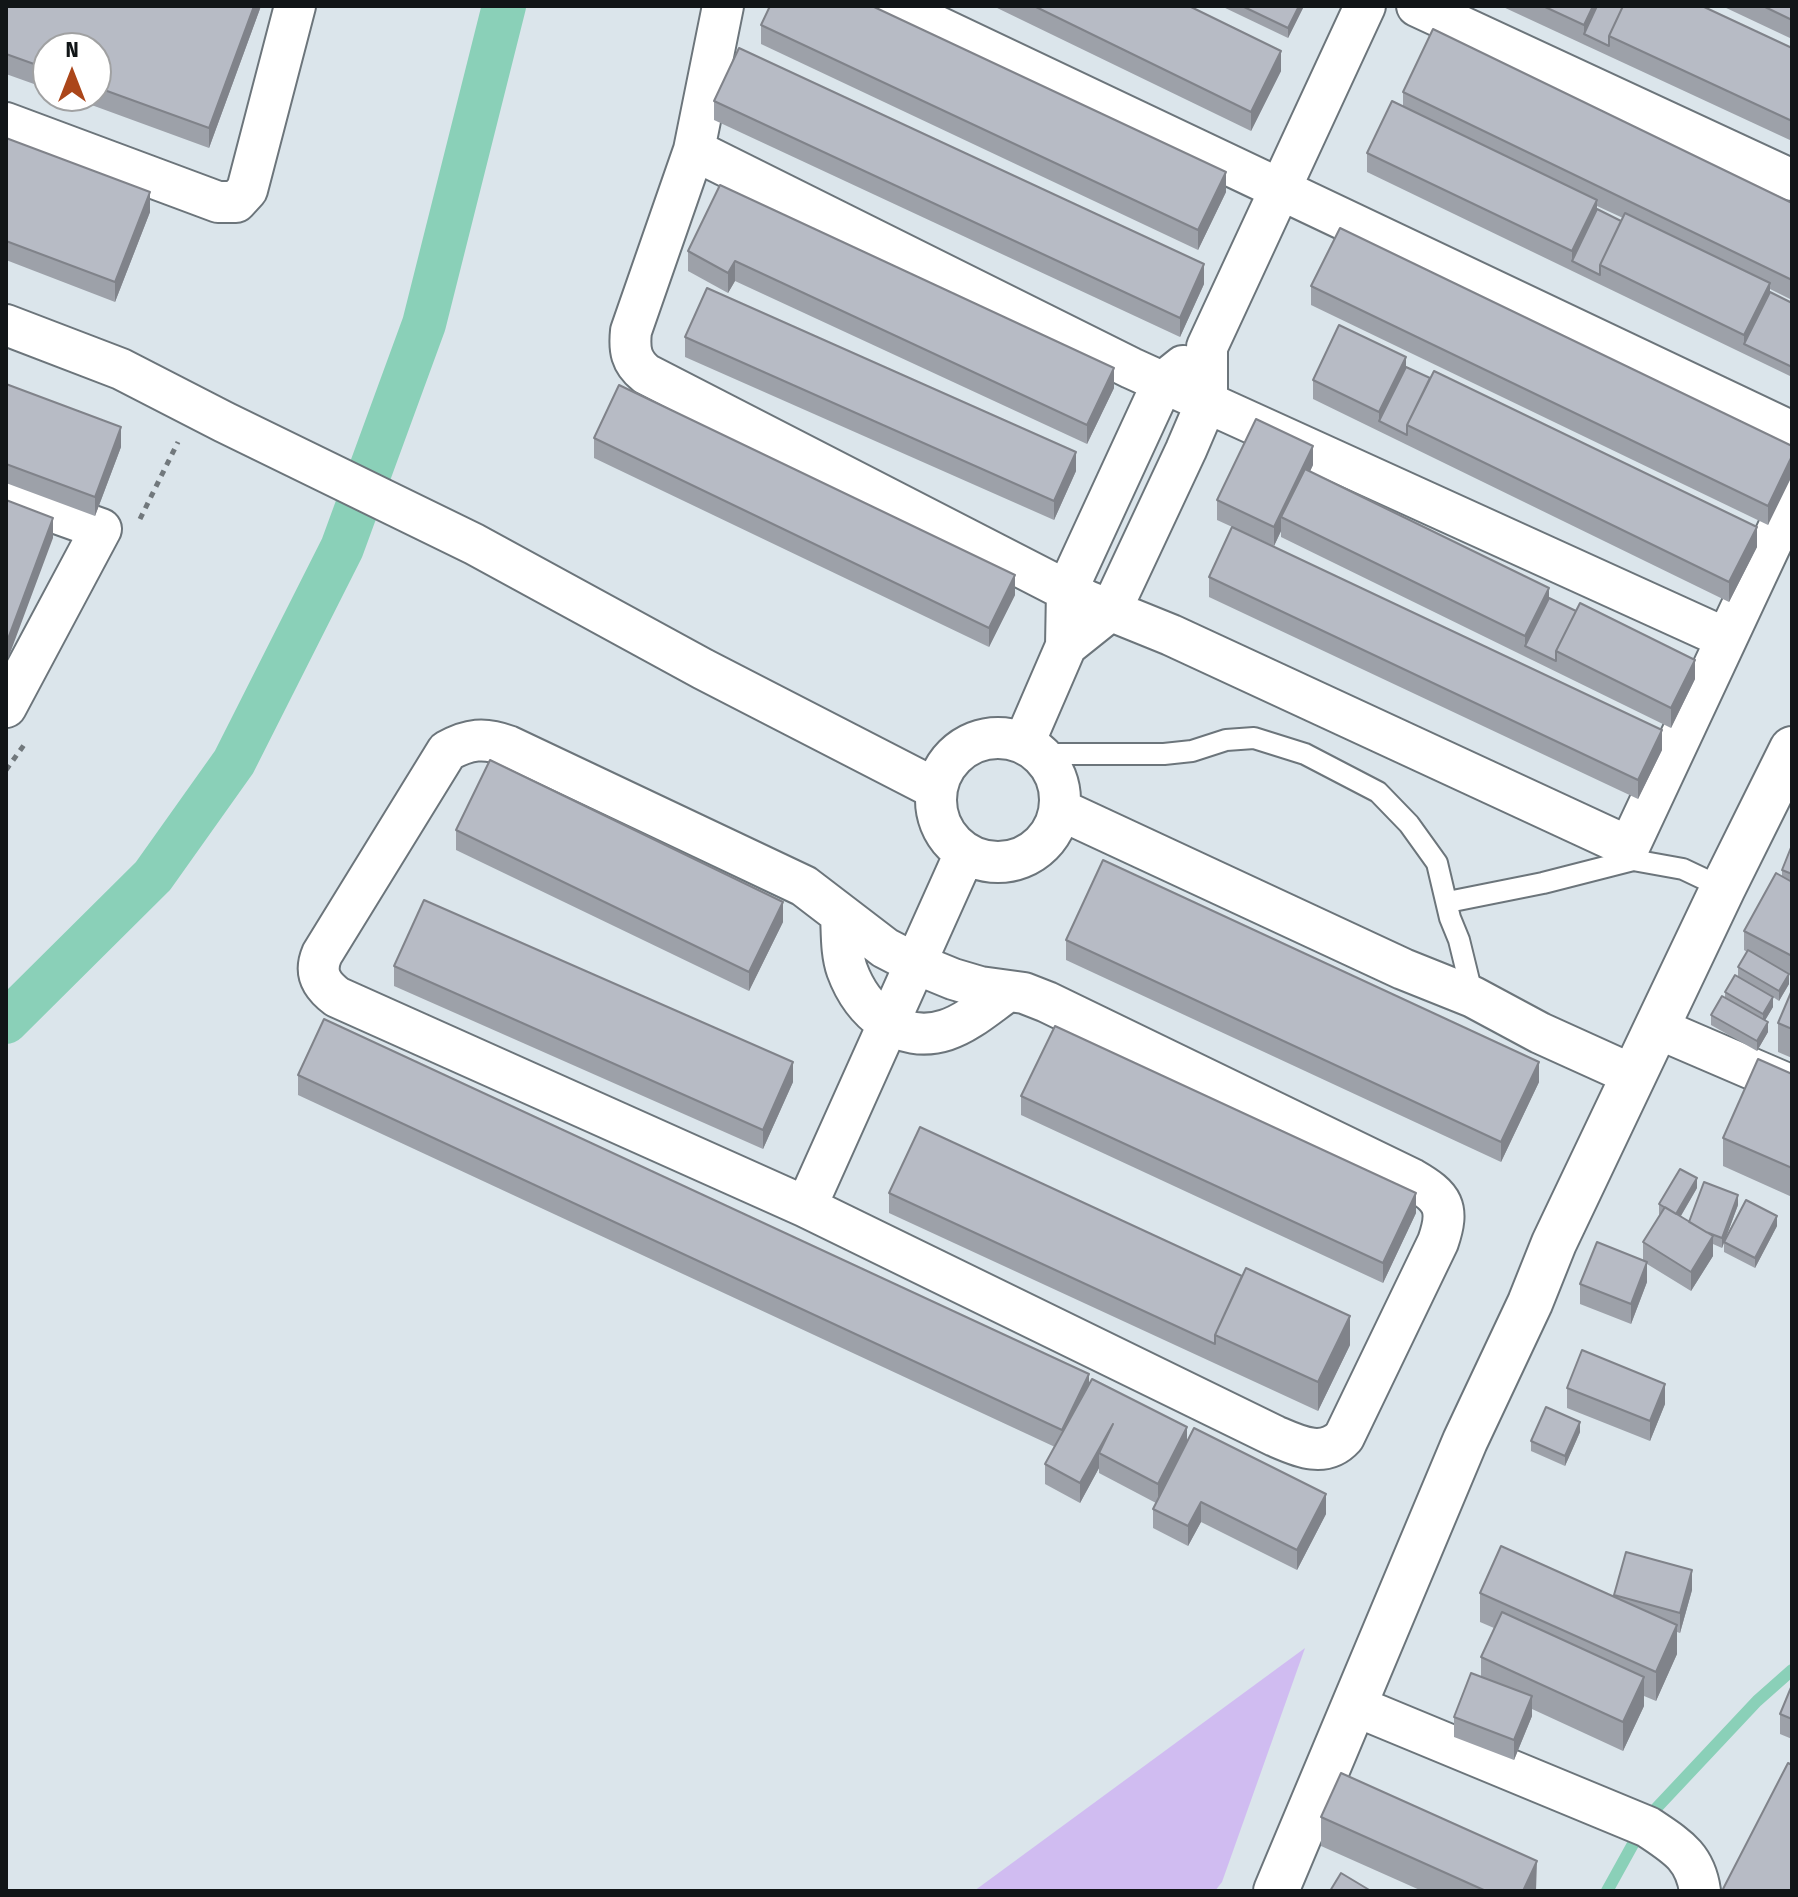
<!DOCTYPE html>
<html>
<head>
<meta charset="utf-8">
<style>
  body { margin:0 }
  #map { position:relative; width:1798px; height:1897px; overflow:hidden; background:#dbe5eb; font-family:"Fira Sans Condensed",sans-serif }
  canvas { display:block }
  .frame { position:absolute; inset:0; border:8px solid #111517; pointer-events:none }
  .north { position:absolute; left:32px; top:32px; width:80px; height:80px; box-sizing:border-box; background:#fff; border:2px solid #a0a1a2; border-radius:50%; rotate:0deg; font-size:22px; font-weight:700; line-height:32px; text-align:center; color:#111517 }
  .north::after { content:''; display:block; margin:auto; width:28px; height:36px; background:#ab461a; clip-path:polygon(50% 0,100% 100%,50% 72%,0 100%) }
</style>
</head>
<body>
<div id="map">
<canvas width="1798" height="1897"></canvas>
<div class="frame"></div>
<div class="north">N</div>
</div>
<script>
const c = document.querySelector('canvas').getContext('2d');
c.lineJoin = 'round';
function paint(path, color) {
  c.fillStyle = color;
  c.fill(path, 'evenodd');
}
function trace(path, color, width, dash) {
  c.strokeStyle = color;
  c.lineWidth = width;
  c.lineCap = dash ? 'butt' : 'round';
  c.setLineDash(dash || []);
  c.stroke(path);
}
paint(new Path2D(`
  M1305,1648L1222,1882L1215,1891H974Z`), '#d0bcf1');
trace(new Path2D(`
  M1607,1891L1648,1817L1757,1701L1792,1670`), '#8ad0b8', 12);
trace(new Path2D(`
  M6,1022L153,876L234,762L342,548L424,324L504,6`), '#8ad0b8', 44);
const lane = new Path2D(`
  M1042,754H1164L1192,751L1226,740L1254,738L1305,754L1378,792L1409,824L1437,863L1450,918L1459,940L1473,997
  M1448,902L1543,883L1633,860L1683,869L1723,888`);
const street = new Path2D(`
  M723,6L694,150L631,331C629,350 631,362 646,374L1087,601L1171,635L1629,847L1792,499
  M894,6L1792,432
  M1417,6L1792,180
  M6,123L218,202H236L247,190L295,6
  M694,150L1131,368L1725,638
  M6,325L121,369L224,422L474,544L703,669L936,789
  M6,495L101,529L6,707
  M1066,646L1111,610L1186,450L1207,401V347L1365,6
  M936 800a62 62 0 1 1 124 0a62 62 0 1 1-124 0Z
  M1024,743L1066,646L1067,590L1163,382L1183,366
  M1061,810L1403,969L1473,997L1540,1033L1635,1076
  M841,915C842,933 841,953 847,970C862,1011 900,1045 946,1030C968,1023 989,1004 1008,991
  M1657,1028L1792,1086
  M806,1207L337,997C321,985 314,973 322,954L447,751C469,739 484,737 508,746L804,886L885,948L914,963L953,979L980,987L1024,993L1047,1002L1412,1179C1443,1197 1450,1207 1438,1242L1344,1437C1324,1459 1298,1446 1275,1436L806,1207L965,853
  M1353,1705L1648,1827C1676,1846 1695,1856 1700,1891`);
const secondary = new Path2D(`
  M1276,1891L1465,1441L1530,1303L1554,1243L1723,888L1792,749`);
trace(lane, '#6c757b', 24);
trace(street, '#6c757b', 44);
trace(secondary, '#6c757b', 48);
trace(new Path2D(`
  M140,519L178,442
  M6,770L24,745`), '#71787c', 5, [6, 6]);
trace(lane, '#fff', 20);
trace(street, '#fff', 40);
trace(secondary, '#fff', 44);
paint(new Path2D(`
  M6,6H261L209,148L67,96H96V48H48V89L6,74Z
  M993,6H1189L1281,71L1251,131Z
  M1221,6H1304L1288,38Z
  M1501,6H1702L1792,48V141Z
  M1722,6H1792V39Z
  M761,25L1226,192L1198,250L761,44Z
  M1403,92L1792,203V300L1770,289V292L1792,303V377L1367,172V153L1403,106ZM1597,206L1623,218L1621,221L1597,209Z
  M714,101L1204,284L1180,337L714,120Z
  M6,138L150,212L115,302L6,260Z
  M720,185L1114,388L1087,444L735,281L728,293L688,271V251Z
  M1311,286L1792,446L1768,525L1311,305Z
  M685,337L1076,471L1054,520L685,357Z
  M1406,367L1757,547L1729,602L1313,399V380Z
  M6,384L121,447L95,516L6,483Z
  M594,438L1015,595L989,647L594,458Z
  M1313,465L1310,471L1549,598L1695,679L1671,728L1281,537V531L1274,546L1217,520V500Z
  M1209,577L1662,750L1638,799L1209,597Z
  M456,830L783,922L749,991L456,850Z
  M1792,845V976L1789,974V984L1779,1001L1773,997V1007L1765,1020L1768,1032L1757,1051L1711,1025V1015L1725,998V992L1738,977V967L1747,952L1744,950V931L1782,876V870Z
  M1066,940L1539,1082L1501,1162L1066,960Z
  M394,966L793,1082L763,1149L394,986Z
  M1792,990V1058L1778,1052V1023Z
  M1792,1074V1197L1723,1166V1138Z
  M298,1075L1089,1385L1187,1441L1326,1514L1297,1570L1201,1522L1188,1546L1153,1528V1509L1156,1503L1099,1473V1468L1080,1503L1045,1484V1464L1055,1447L298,1095Z
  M1021,1096L1416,1213L1383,1283L1021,1115Z
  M1697,1188L1681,1216L1689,1222L1738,1205L1722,1248L1713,1244V1256L1691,1291L1647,1264V1282L1631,1324L1580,1304V1284L1643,1260V1242L1660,1215L1659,1214V1204Z
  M889,1193L1350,1345L1318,1411L889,1213Z
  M1777,1226L1755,1268L1724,1252V1242Z
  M1567,1388L1665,1404L1650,1441L1567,1408Z
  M1580,1432L1565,1466L1531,1451V1441Z
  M1692,1590L1680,1633L1677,1632V1654L1656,1701L1644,1696V1706L1623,1751L1532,1709V1716L1514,1760L1454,1737V1717L1481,1677V1657L1494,1628L1480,1622V1593L1614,1597V1595Z
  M1792,1685V1739L1780,1734V1714Z
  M1321,1817L1537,1890L1422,1891L1321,1846Z`), '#9da1a9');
paint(new Path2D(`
  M254,6H261L209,148V128Z
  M1299,6H1304L1288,38V28Z
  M1593,6H1602L1584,34V44V25Z
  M1281,51V71L1251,131V112Z
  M1226,172V192L1198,250V230Z
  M150,192V212L115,302V282Z
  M1597,200V219L1572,261V251Z
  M735,261V281L728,293V273Z
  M1204,264V284L1180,337V318Z
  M1770,283V302L1744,344V335Z
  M1406,357V377L1379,421V431V412Z
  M1114,368V388L1087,444V425Z
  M121,427V447L95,516V497Z
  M1313,446V465L1287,520L1281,517V531L1274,546V527Z
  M1076,452V471L1054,520V501Z
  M1792,456V476L1768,525V506Z
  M53,518V538L6,664V644Z
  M1757,527V547L1729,602V582Z
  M1015,575V595L989,647V628Z
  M1549,588V608L1525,646V636Z
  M1695,660V679L1671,728V708Z
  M1662,730V750L1638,799V780Z
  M783,902V922L749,991V972Z
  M1789,974V984L1779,1001V991Z
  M1773,997V1007L1763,1024V1014Z
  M1768,1022V1032L1757,1051V1041Z
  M793,1062V1082L763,1149V1130Z
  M1539,1062V1082L1501,1162V1142Z
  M1697,1178V1188L1676,1224V1214Z
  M1416,1193V1213L1383,1283V1263Z
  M1738,1195V1205L1722,1248V1238Z
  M1777,1216V1226L1755,1268V1258Z
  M1713,1236V1256L1691,1291V1272Z
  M1647,1262V1282L1631,1324V1304Z
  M1350,1316V1345L1318,1411V1382Z
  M1089,1374V1394L1062,1450V1430Z
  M1665,1384V1404L1650,1441V1421Z
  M1580,1422V1432L1565,1466V1456Z
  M1113,1424L1099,1453V1468L1080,1503V1483Z
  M1187,1427V1446L1158,1504V1484Z
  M1326,1494V1514L1297,1570V1550Z
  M1201,1502V1522L1188,1546V1526Z
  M1692,1570V1590L1680,1633V1613Z
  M1677,1625V1654L1656,1701V1672Z
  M1644,1677V1706L1623,1751V1722Z
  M1532,1696V1716L1514,1760V1740Z
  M1537,1861L1536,1891H1523Z`), '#80838a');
const building = new Path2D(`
  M6,6H254L209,128L96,87V48H48V69L6,54Z
  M770,6H872L1226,172L1198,230L761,25Z
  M1034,6H1189L1281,51L1251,112Z
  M1242,6H1299L1288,28Z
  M1543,6H1593L1584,25Z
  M1597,6H1623L1609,36V46L1584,34Z
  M1623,6H1702L1792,48V121L1609,36Z
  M1763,6H1792V20Z
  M1433,29L1792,203V280L1403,92Z
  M739,48L1204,264L1180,318L714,101Z
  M1392,101L1597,200L1572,251L1367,153Z
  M6,138L150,192L115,282L6,241Z
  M720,185L1114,368L1087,425L735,261L728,273L688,251Z
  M1597,209L1621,221L1600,265V275L1572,261Z
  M1625,213L1770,283L1744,335L1600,265Z
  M1340,228L1792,446V456L1768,506L1311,286Z
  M707,288L1076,452L1054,501L685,337Z
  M1770,292L1792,303V367L1744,344Z
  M1339,325L1406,357L1379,412L1313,380Z
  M1406,367L1430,378L1407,425V435L1379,421Z
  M1434,371L1757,527L1729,582L1407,425Z
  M6,384L121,427L95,497L6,464Z
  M619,385L1015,575L989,628L594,438Z
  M1256,419L1313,446L1274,527L1217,500Z
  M1305,469L1549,588L1525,636L1281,517Z
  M6,500L53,518L6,644Z
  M1232,527L1662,730L1638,780L1209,577Z
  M1549,598L1576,611L1556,651V661L1525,646Z
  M1580,603L1695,660L1671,708L1556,651Z
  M490,760L783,902L749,972L456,830Z
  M1792,845V874L1782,870Z
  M1103,860L1539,1062L1501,1142L1066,940Z
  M1776,873L1792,882V956L1744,931Z
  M424,900L793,1062L763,1130L394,966Z
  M1748,950L1789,974L1779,991L1738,967Z
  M1735,975L1773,997L1763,1014L1725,992Z
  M1792,990V1029L1778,1023Z
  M1722,996L1768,1022L1757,1041L1711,1015Z
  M324,1019L1089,1374L1062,1430L298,1075Z
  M1055,1026L1416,1193L1383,1263L1021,1096Z
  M1758,1059L1792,1074V1168L1723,1138Z
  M920,1127L1242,1276L1215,1335V1344L889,1193Z
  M1680,1169L1697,1178L1676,1214L1659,1204Z
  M1704,1182L1738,1195L1722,1238L1706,1232L1689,1222Z
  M1746,1200L1777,1216L1755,1258L1724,1242Z
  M1665,1207L1713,1236L1691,1272L1643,1242Z
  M1597,1242L1647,1262L1631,1304L1580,1284Z
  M1246,1268L1350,1316L1318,1382L1215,1335Z
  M1582,1350L1665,1384L1650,1421L1567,1388Z
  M1092,1379L1187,1427L1158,1484L1099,1453L1113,1424L1080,1483L1045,1464Z
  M1546,1407L1580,1422L1565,1456L1531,1441Z
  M1194,1428L1326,1494L1297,1550L1201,1502L1188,1526L1153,1509Z
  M1501,1546L1677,1625L1656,1672L1480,1593Z
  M1626,1552L1692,1570L1680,1613L1614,1595Z
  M1502,1612L1644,1677L1623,1722L1481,1657Z
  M1471,1673L1532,1696L1514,1740L1454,1717Z
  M1792,1685V1719L1780,1714Z
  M1788,1763L1792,1765V1891H1726L1723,1889Z
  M1341,1773L1537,1861L1523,1891H1486L1321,1817Z
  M1341,1873L1371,1891H1330Z`);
paint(building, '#b7bbc5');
trace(building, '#80838a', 2);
</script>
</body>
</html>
